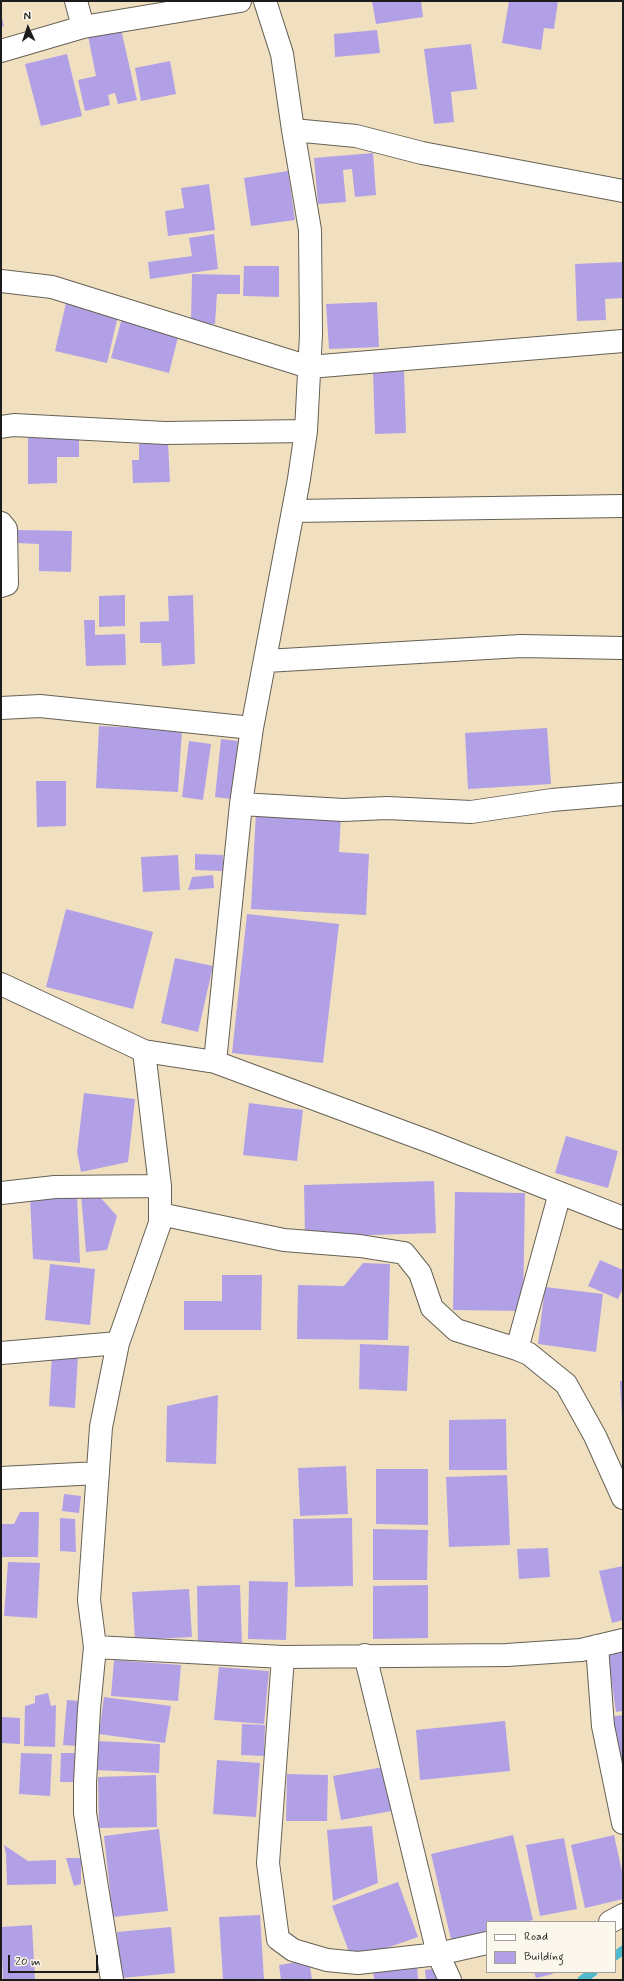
<!DOCTYPE html>
<html>
<head>
<meta charset="utf-8">
<style>
  body { margin:0 }
  #map { position:relative; width:624px; height:1981px; overflow:hidden; background:#f0e0c0; font-family:Mynerve,sans-serif }
  canvas { display:block }
  .frame { position:absolute; inset:0; border:2px solid #1c1c1c; pointer-events:none }
  .legend { position:absolute; left:486px; top:1921px; width:130px; height:52px; box-sizing:border-box; background:#fbf7ec; border:1px solid #a29f99; margin:0; padding:5px 7px; list-style:none; font-size:12px; color:#1c1c1c }
  .legend li { display:flex; align-items:center; gap:8px; height:20px }
  .legend b { width:20px; border:1px solid #a29f99 }
  .north { position:absolute; left:8px; top:8px; width:40px; height:40px; -webkit-text-stroke:3px #fbf7ec; paint-order:stroke; rotate:357deg; font-size:11px; font-weight:700; line-height:16px; text-align:center; color:#1c1c1c }
  .north::after { content:''; display:block; margin:auto; width:14px; height:18px; background:#1c1c1c; clip-path:polygon(50% 0,100% 100%,50% 72%,0 100%) }
  .scale { position:absolute; left:8px; top:1955px; width:90px; height:18px; box-sizing:border-box; border:2px solid #1c1c1c; border-top:0; padding-left:5px; font-size:12px; line-height:14px; white-space:nowrap; color:#1c1c1c; -webkit-text-stroke:3px #fbf7ec; paint-order:stroke }
</style>
</head>
<body>
<div id="map">
<canvas width="624" height="1981"></canvas>
<div class="frame"></div>
<ul class="legend">
<li><b style="height:5px;background:#fff"></b>Road</li>
<li><b style="height:11px;background:#b2a0e7"></b>Building</li>
</ul>
<div class="north">N</div>
<div class="scale">20 m</div>
</div>
<script>
const c = document.querySelector('canvas').getContext('2d');
c.lineJoin = 'round';
function trace(path, color, width, dash) {
  c.strokeStyle = color;
  c.lineWidth = width;
  c.lineCap = dash ? 'butt' : 'round';
  c.setLineDash(dash || []);
  c.stroke(path);
}
function paint(path, color) {
  c.fillStyle = color;
  c.fill(path, 'evenodd');
}
trace(new Path2D(`
  M615,1956L623,1950
  M582,1980L593,1972`), '#51bbcd', 9);
paint(new Path2D(`
  M372,1H421L423,17L376,24Z
  M509,1H558L554,29L544,28L541,50L502,43Z
  M1,14L4,26L1,27Z
  M121,29L137,100L118,104L115,93L108,95L110,105L85,111L78,80L96,76L88,36Z
  M377,30L380,53L335,57L334,34Z
  M471,44L477,89L451,92L454,122L434,124L424,49Z
  M67,54L82,116L41,126L25,64Z
  M170,61L176,94L141,101L135,68Z
  M373,153L376,195L355,197L352,169L343,170L346,202L318,204L314,158Z
  M288,171L295,220L251,226L244,178Z
  M209,184L215,230L168,236L165,211L184,208L181,188Z
  M214,234L218,269L150,279L148,262L192,256L189,238Z
  M623,262V298L605,299L606,320L577,321L575,264Z
  M244,266H279V297L243,296Z
  M192,274L240,275V294H217L215,324L191,323Z
  M377,302L379,347L329,349L326,304Z
  M66,303L118,316L107,363L55,351Z
  M122,318L179,333L169,373L111,358Z
  M404,371L406,433L375,434L373,372Z
  M28,438H79V457H57V483L28,484Z
  M168,442L170,482L133,483L132,460H139V444Z
  M17,530L72,531L71,572L39,571V544L16,543Z
  M125,595V626L99,627V596Z
  M193,595L195,664L162,666L161,643H140V622L169,621L168,596Z
  M84,620H95V635L125,634L126,665L86,666Z
  M99,726L182,730L178,792L96,788Z
  M547,728L551,784L468,789L465,733Z
  M221,739L238,741L231,799L215,797Z
  M189,741L211,744L203,800L182,797Z
  M36,781H66V826L37,827Z
  M256,811L341,815L339,852L369,854L366,915L251,909Z
  M195,854L223,855V871L195,870Z
  M178,855L180,890L143,892L141,857Z
  M213,875L214,888L188,890L192,877Z
  M66,909L153,932L133,1009L46,987Z
  M247,914L339,924L323,1063L232,1053Z
  M175,958L213,966L198,1032L161,1023Z
  M84,1093L135,1099L128,1162L81,1172L77,1152Z
  M249,1103L303,1110L297,1161L243,1155Z
  M566,1136L618,1151L608,1188L555,1173Z
  M434,1181L436,1233L305,1237L304,1185Z
  M455,1192L525,1193L523,1311L453,1310Z
  M77,1195L80,1263L33,1259L30,1197Z
  M81,1195L100,1197L117,1216L107,1250L86,1252Z
  M600,1260L623,1270V1288L618,1299L588,1286Z
  M363,1263L390,1264L388,1340L297,1339L298,1285L344,1286Z
  M50,1264L95,1269L90,1325L45,1320Z
  M222,1275H262L261,1330H184V1301H222Z
  M545,1287L603,1294L596,1352L538,1344Z
  M360,1344L409,1346L407,1391L359,1389Z
  M52,1353L78,1355L75,1408L49,1406Z
  M620,1381H623V1421H622Z
  M218,1395L216,1464L166,1462L167,1406Z
  M506,1419L507,1470H449V1420Z
  M346,1466L348,1514L300,1516L298,1468Z
  M376,1469H428V1525L376,1524Z
  M507,1475L510,1545L449,1547L446,1477Z
  M64,1494L81,1496L79,1513L62,1511Z
  M20,1512H39L38,1557H1V1524H14Z
  M60,1518L75,1519L76,1552L60,1551Z
  M352,1518L353,1586L295,1587L293,1519Z
  M373,1529L428,1530L427,1580H373Z
  M548,1548L550,1577L519,1579L517,1549Z
  M8,1562L40,1563L37,1618L4,1616Z
  M623,1566V1620L612,1623L599,1571Z
  M249,1581L288,1582L286,1640L248,1639Z
  M240,1585L242,1644L198,1646L197,1586Z
  M428,1585V1638L373,1639V1586Z
  M189,1589L192,1637L135,1640L132,1592Z
  M623,1648V1711L616,1712L607,1650Z
  M114,1660L181,1665L178,1701L111,1696Z
  M219,1667L269,1671L264,1724L214,1720Z
  M48,1693L51,1706L56,1705L55,1747L24,1746L25,1706L35,1703V1696Z
  M104,1697L171,1706L165,1743L99,1734Z
  M67,1700L80,1701L77,1746L63,1745Z
  M623,1715V1777L610,1717Z
  M1,1717L20,1718V1744L1,1743Z
  M505,1721L510,1771L420,1780L416,1730Z
  M242,1724L265,1725L264,1756L241,1755Z
  M97,1741L160,1744L159,1773L96,1770Z
  M21,1753L52,1754L50,1796L19,1794Z
  M61,1753H76L75,1782H60Z
  M217,1760L260,1763L256,1817L213,1814Z
  M389,1766L397,1810L341,1820L333,1776Z
  M287,1774L328,1775L327,1821H286Z
  M156,1775L157,1827L99,1828L98,1777Z
  M372,1826L378,1883L333,1901L327,1830Z
  M159,1829L168,1911L113,1917L104,1836Z
  M513,1835L533,1920L525,1922H487V1931L451,1939L431,1854Z
  M614,1835L623,1876V1899L585,1908L571,1845Z
  M564,1838L577,1909L540,1916L526,1845Z
  M4,1845L28,1861L56,1860V1884L7,1885L6,1854Z
  M66,1858H81V1884L74,1886Z
  M398,1882L418,1937L352,1960L332,1906Z
  M260,1915L264,1980H223L219,1917Z
  M32,1925L35,1980H3L1,1927Z
  M171,1927L175,1973L121,1978L117,1932Z
  M309,1960L312,1980H281L279,1965Z
  M417,1966L418,1980H374L373,1968Z
  M439,1968L441,1980H426L425,1970Z
  M534,1972H552L553,1974L536,1978Z`), '#b2a0e7');
const minor = new Path2D(`
  M76,1L83,27
  M1,51L83,27L240,1
  M293,130L356,136L422,153L623,191
  M1,281L52,287L309,367L623,341
  M1,427L14,425L165,433L306,431
  M293,511L623,506
  M1,523L6,529L7,584L1,586
  M266,661L521,646L623,648
  M1,708L40,706L252,728
  M241,804L343,810L387,808L471,812L552,800L623,794
  M1,984L144,1051L215,1062L433,1143L623,1218
  M215,1062L241,804L252,728L299,479L306,431L311,334L310,230L293,130L282,54L265,1
  M1,1193L55,1187L160,1186
  M160,1214L284,1240L360,1246L404,1253L420,1273L432,1308L456,1330L517,1349L529,1354L566,1384L595,1436L623,1498
  M517,1349L560,1193
  M1,1353L118,1343
  M1,1478L98,1473
  M597,1646L603,1726L623,1823
  M95,1647L283,1657L507,1655L581,1650L623,1640
  M365,1655L438,1954L450,1980
  M283,1657L268,1863L278,1939L293,1950L327,1960L358,1963L438,1954L487,1943
  M610,1922L623,1915
  M112,1980L85,1813V1783L89,1709L95,1647L89,1600L101,1427L118,1343L160,1223V1186L144,1051`);
trace(minor, '#666155', 24);
trace(minor, '#fff', 22);
</script>
</body>
</html>
